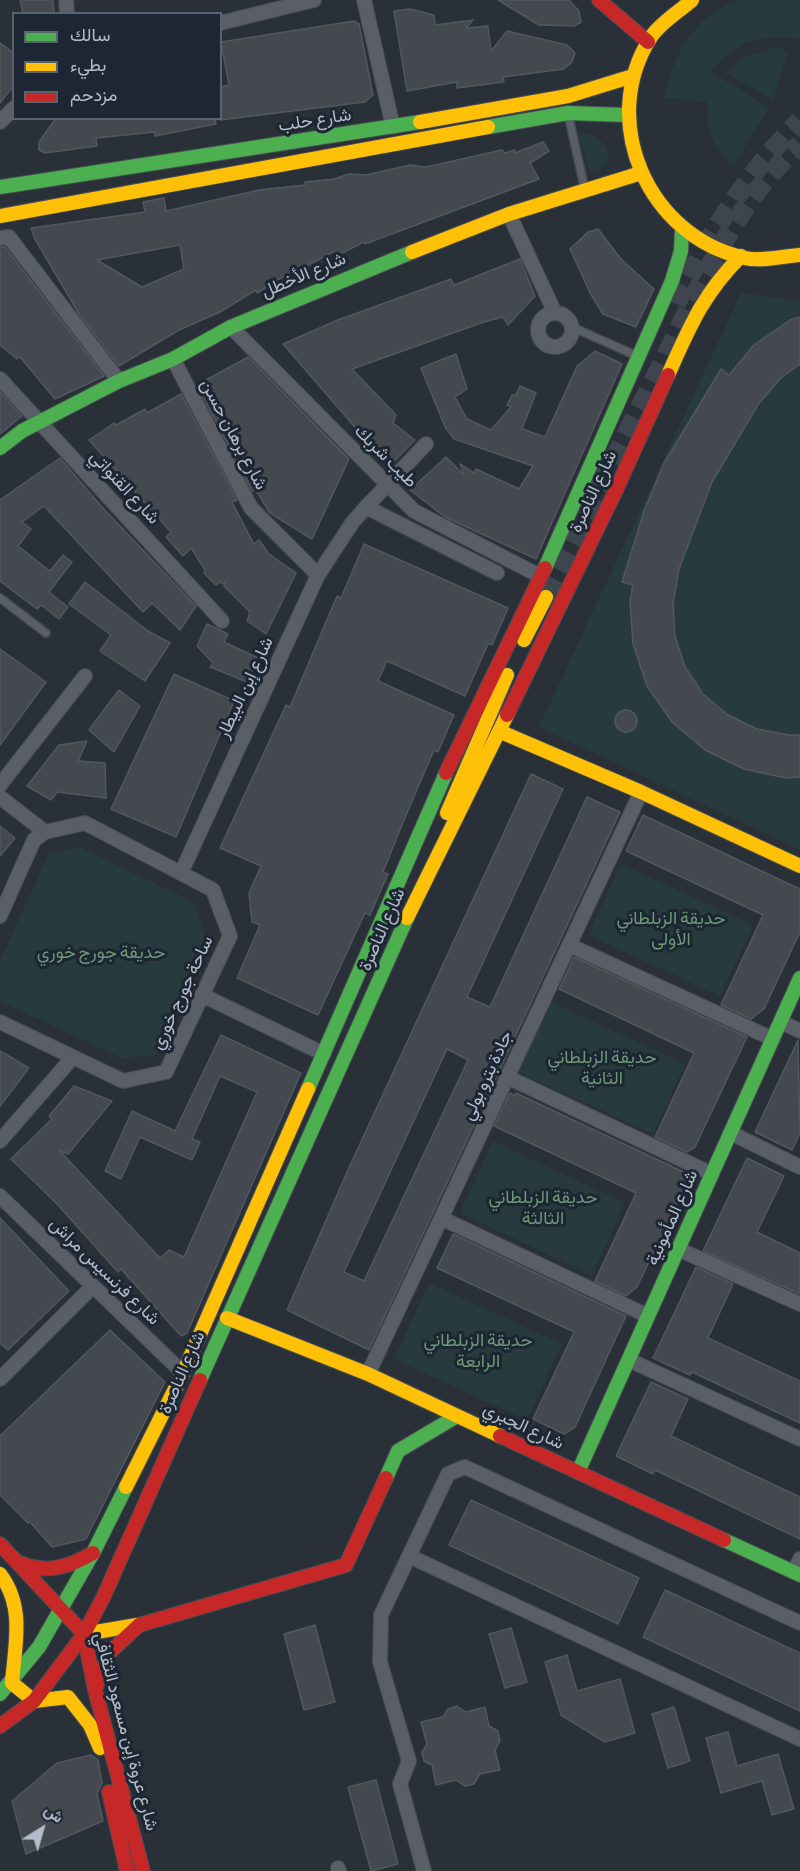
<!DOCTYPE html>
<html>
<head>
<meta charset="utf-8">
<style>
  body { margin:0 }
  #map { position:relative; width:800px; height:1871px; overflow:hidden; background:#2a3038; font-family:"Sofia Sans Condensed",Vazirmatn,sans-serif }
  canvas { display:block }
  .legend { position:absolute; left:12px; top:12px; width:210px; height:108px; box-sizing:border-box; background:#1d2633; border:2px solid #59626f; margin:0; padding:8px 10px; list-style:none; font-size:18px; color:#b4bcc9 }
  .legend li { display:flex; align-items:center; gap:12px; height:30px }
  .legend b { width:30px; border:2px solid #59626f }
  .north { position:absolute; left:12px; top:1799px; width:60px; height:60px; -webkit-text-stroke:4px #1d2633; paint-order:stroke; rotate:37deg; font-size:16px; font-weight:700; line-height:24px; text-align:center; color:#b4bcc9 }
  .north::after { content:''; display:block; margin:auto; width:21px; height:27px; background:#b4bcc9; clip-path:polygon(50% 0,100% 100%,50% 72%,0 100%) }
</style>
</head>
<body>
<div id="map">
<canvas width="800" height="1871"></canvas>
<ul class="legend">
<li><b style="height:8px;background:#4caf50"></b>سالك</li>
<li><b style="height:8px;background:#ffc107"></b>بطيء</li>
<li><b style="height:8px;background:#c62828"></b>مزدحم</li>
</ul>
<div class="north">ش</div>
</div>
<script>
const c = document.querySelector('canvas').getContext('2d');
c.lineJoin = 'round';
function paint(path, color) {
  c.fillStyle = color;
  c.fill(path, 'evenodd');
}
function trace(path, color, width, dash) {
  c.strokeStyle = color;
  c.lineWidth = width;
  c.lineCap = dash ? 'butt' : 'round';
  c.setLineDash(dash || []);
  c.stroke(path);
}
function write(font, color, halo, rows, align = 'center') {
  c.font = font + ' "Sofia Sans Condensed",Vazirmatn,sans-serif';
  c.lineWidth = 6;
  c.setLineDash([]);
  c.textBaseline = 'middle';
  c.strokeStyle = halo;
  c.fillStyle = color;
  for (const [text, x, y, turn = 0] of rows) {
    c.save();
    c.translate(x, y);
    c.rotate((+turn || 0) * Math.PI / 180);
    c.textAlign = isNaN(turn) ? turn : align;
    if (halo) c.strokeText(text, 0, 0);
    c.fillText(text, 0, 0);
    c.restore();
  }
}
paint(new Path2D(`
  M740,0H800V39C760,33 737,40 711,72L769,108L734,165C713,152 705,125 708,102L664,98C672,57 696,11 740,0Z
  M773,48H782L788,52L773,100L726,73L744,57Z
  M588,134C601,139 608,145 609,160L601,169L591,173L578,135Z
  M741,293L800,301V850L539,727Z
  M79,847L194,902L207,941L155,1055L121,1058L0,1001V961L49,853Z
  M621,864L753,925L720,996L588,935Z
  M551,1002L685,1064L653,1134L518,1072Z
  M493,1141L625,1203L592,1275L460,1213Z
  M429,1283L562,1344L527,1420L394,1359Z`), '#273a3e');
const building = new Path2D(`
  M20,0H53L54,14H23Z
  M498,0H569L579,11L581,22L574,26L539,25Z
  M410,9L434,15L435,25L473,20L466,28L488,26L491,51L507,31L567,45L575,53L572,62L564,69L503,77L504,82L457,88V82L407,91L394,11Z
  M354,21L359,24L373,95L365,102L220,120V87L229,85L221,42Z
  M0,43L14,53V85L0,103Z
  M56,118H215L216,124L155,136V132L96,138L97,146L45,153L39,150V142Z
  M543,142L549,151L530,163L539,179L365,244L364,242L338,255L335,251L301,269L300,266L257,293L256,290L220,312L179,330L119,366L79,314L35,239L31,228L145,212L143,202L164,198L166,211L259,190L305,185V182L334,179L349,174L366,175L410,165L426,167L502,150L505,153L515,150V153ZM180,245L184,269L142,287L97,260Z
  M598,229L621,259L654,289L636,327L603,314L590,293L570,249L588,232Z
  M0,247H5L104,376L55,399L20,357L17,359L0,345Z
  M520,259L535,296L508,325L503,317L484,322L352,369L396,415L393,423L415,440L394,461L370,438L367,441L283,344L338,320L451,279L454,285Z
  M800,317V364L782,377L759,403L712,482L679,569L673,604L675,636L685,667L703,694L728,715L757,729L789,735H800V777L786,778L744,769L705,750L672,722L647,686L633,644L630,601L633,585L622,582L644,511L664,463L721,369L729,375L754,345L790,320Z
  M595,351L622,364L536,559L445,517L410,490L446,457L464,475L460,464L474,473L476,469L519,489L533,466L454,439L445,427L421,368L456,354L467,389L455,397L467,419L491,430L511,407L507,405L512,395H516L520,386L536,393L522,429L545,437L577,366Z
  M248,357L349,459L312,539L270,513L256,490L252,491L197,385Z
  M0,392L22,416L0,434Z
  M181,394L237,500L232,502L254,544L259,540L269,554L296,573L266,634L247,621L250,612L224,586L227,580L223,584L220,582L216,585L204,573L205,570L191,548L183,556L166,537L171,532L89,440L114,423L116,425L145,409L147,413Z
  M60,458L102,507L196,606L180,630L152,603L143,612L44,506L22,522L31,529L18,546L50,571L63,555L72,562L49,592L68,607L59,619L41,605L37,609L0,581V500Z
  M364,544L508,608L492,645L488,644L465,696L387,661L378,681L454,715L438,752L434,750L404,820L383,872L388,874L370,915L365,913L318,1015L237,978L260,925L252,922L249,893L261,866L220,848L286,705L290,707L337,596L341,598Z
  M85,582L148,631L170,643L145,681L100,651L111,635L69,604Z
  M207,624L228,634L224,642L258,658L247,682L210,667L213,663L197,646Z
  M0,649L46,682L0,745Z
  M174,674L234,701L176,837L111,809Z
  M119,690L140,706L114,752L89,730Z
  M615 721a11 11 0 1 1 22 0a11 11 0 1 1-22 0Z
  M87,741L78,761L105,763L106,798L57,792L51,800L27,786L59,745Z
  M531,774L563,789L467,997L490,1007L587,797L620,812L369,1350L287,1310L347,1172ZM447,1049L468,1060L364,1281L344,1272Z
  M643,815L800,889V932L764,1009L751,1019L721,1005L763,915L626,851Z
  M0,826L15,838L0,856Z
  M574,957L747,1037L695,1147L687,1152L655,1137L694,1053L559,989Z
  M221,1035L301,1073L187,1333L181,1336L121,1269L118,1272L57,1204L11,1159L52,1119L49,1116L74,1086L112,1101L68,1154L59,1150L160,1258L169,1250L184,1257L257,1092L220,1076L192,1139L200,1142L192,1160L140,1137L121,1179L105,1171L132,1111L175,1131Z
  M798,1040L800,1133L792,1150L755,1132Z
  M0,1051L29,1068L0,1106Z
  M510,1093L515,1096L516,1093L690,1175L637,1287L626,1296L595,1281L636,1193L494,1126Z
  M747,1158L784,1176L757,1232L800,1253V1294L703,1251Z
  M0,1218L69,1291L8,1350L0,1343Z
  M453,1234L626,1316L575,1427L564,1434L533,1419L574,1332L437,1268Z
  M696,1267L733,1284L708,1338L800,1381V1423L692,1372L690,1375L653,1358Z
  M110,1330L165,1382L86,1539L52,1547L30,1522L28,1523L0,1495V1436Z
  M651,1382L688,1399L671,1436L800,1497V1539L655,1470L653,1474L616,1456Z
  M471,1500L639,1578L618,1624L449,1545Z
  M665,1590L800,1653V1711L643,1637Z
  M315,1625L335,1702L304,1710L284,1634Z
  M511,1628L527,1682L505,1688L489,1634Z
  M567,1655L577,1691L620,1679L635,1733L605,1742L561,1715L545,1662Z
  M457,1706L466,1712L485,1707L489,1726L498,1731L500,1741L495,1750L500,1770L480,1774L474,1784L465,1786L456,1780L436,1785L432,1765L424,1761L422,1752L427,1744L421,1722L443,1717L448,1709Z
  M674,1707L690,1761L668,1768L652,1714Z
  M728,1732L737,1766L778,1754L794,1809L772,1815L762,1781L721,1793L706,1738Z
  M91,1755L98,1760L102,1783L97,1794L103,1821L26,1854L12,1801L57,1763Z
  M376,1780L398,1864L371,1871L348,1787Z`);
paint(building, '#444950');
trace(building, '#52575f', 1.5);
trace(new Path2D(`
  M676,304C708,236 746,174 800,121
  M546,597C584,519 623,441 662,364C698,290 737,198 800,145`), '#3f454e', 20, [20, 10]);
const lane = new Path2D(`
  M568,114L585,190
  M572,327L637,356
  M0,598L46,633`);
const street = new Path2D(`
  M66,0L67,14
  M364,0L393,127
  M220,23L314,0
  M0,122L14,108
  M509,214L555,313
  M0,238L9,237L119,381
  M538 330a17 17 0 1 1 34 0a17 17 0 1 1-34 0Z
  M231,327L414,511L540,576
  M173,359L251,508L318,575
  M0,379L222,621
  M366,507L426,444
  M0,785L85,676
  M0,797L45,832
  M181,873L318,575L352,523L366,507L497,573
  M0,916L34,840L45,832L85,823L213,890L230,936L166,1072L123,1081L0,1022
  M569,945L773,1039
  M202,995L324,1054
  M781,1022L800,1031
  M507,1077L712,1174
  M731,1133L800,1167
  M0,1141L73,1057
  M0,1196L183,1373
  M441,1218L648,1316
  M678,1249L800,1304
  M629,1360L800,1439
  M368,1374L641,792
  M0,1379L92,1287
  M409,1556L800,1739
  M794,1572L800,1559
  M338,1868L339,1871
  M424,1871L400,1784L409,1761L380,1662L381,1615L448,1474L465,1467L800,1623`);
const fast = new Path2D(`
  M488,127L568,113L626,115
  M0,187L420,122
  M0,448L22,431L119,381L173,359L231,327L412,252
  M545,568L672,281L681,251L682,230
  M308,1089L446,773
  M200,1380L407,918
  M578,1472L800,978
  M386,1478L398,1451L457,1416
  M724,1540L800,1575
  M0,1694L39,1647L93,1553L126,1487`);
const slow = new Path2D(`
  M692,0C680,11 660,23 651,37C597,121 648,237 745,258C761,262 783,256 800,255
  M420,122L568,96L633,76
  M0,216L488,127
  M412,252L509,214L638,174
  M668,375C690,326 703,294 741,256
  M524,640L546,597
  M501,732L641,792L800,866
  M447,813L507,675
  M407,918L507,715
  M227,1318L368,1374L500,1436
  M126,1487L183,1373L308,1089
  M0,1574C25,1607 15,1644 12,1683L34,1701L68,1697L90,1725L100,1748
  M84,1634L137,1625`);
const jam = new Path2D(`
  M599,0L648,42
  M507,715L617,488L668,375
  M446,773L545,568
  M500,1436L724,1540
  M0,1544L84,1634L95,1690L143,1871
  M20,1563C47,1574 69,1567 93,1553
  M139,1625L346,1565L386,1478
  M96,1687L107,1655L139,1625
  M0,1726L34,1701L84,1634L103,1598L200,1380
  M109,1792L127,1871`);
trace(lane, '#484c53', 10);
trace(street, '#484c53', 16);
trace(fast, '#484c53', 16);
trace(slow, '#484c53', 16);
trace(jam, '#484c53', 16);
trace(lane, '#5a5e66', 7);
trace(street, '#5a5e66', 14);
trace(fast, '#4caf50', 14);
trace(slow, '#ffc107', 14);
trace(jam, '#c62828', 14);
write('18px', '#b4bcc9', '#1d2633', [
  ["شارع حلب",315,121,-9],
  ["شارع الأخطل",304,276,-23],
  ["شارع برهان حسن",233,435,62],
  ["طيب شربك",385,457,45],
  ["شارع القنواتي",124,488,47],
  ["شارع الناصرة",594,492,-65],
  ["شارع إبن البيطار",246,688,-65],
  ["شارع الناصرة",383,930,-66],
  ["ساحة جورج خوري",183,993,-65],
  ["جادة بترو بولي",488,1076,-65],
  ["شارع المأمونية",673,1218,-66],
  ["شارع فرنسيس مراش",104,1272,44],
  ["شارع الناصرة",183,1373,-66],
  ["شارع الجبري",523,1427,25],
  ["شارع عروة إبن مسعود الثقافي",125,1732,75]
]);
write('18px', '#6b9a76', '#1d2633', [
  ["حديقة الزبلطاني",671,919],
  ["الأولى",671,940],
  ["حديقة جورج خوري",101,953],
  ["حديقة الزبلطاني",602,1058],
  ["الثانية",602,1079],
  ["حديقة الزبلطاني",543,1198],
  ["الثالثة",543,1219],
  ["حديقة الزبلطاني",478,1341],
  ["الرابعة",478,1362]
]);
</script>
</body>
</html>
